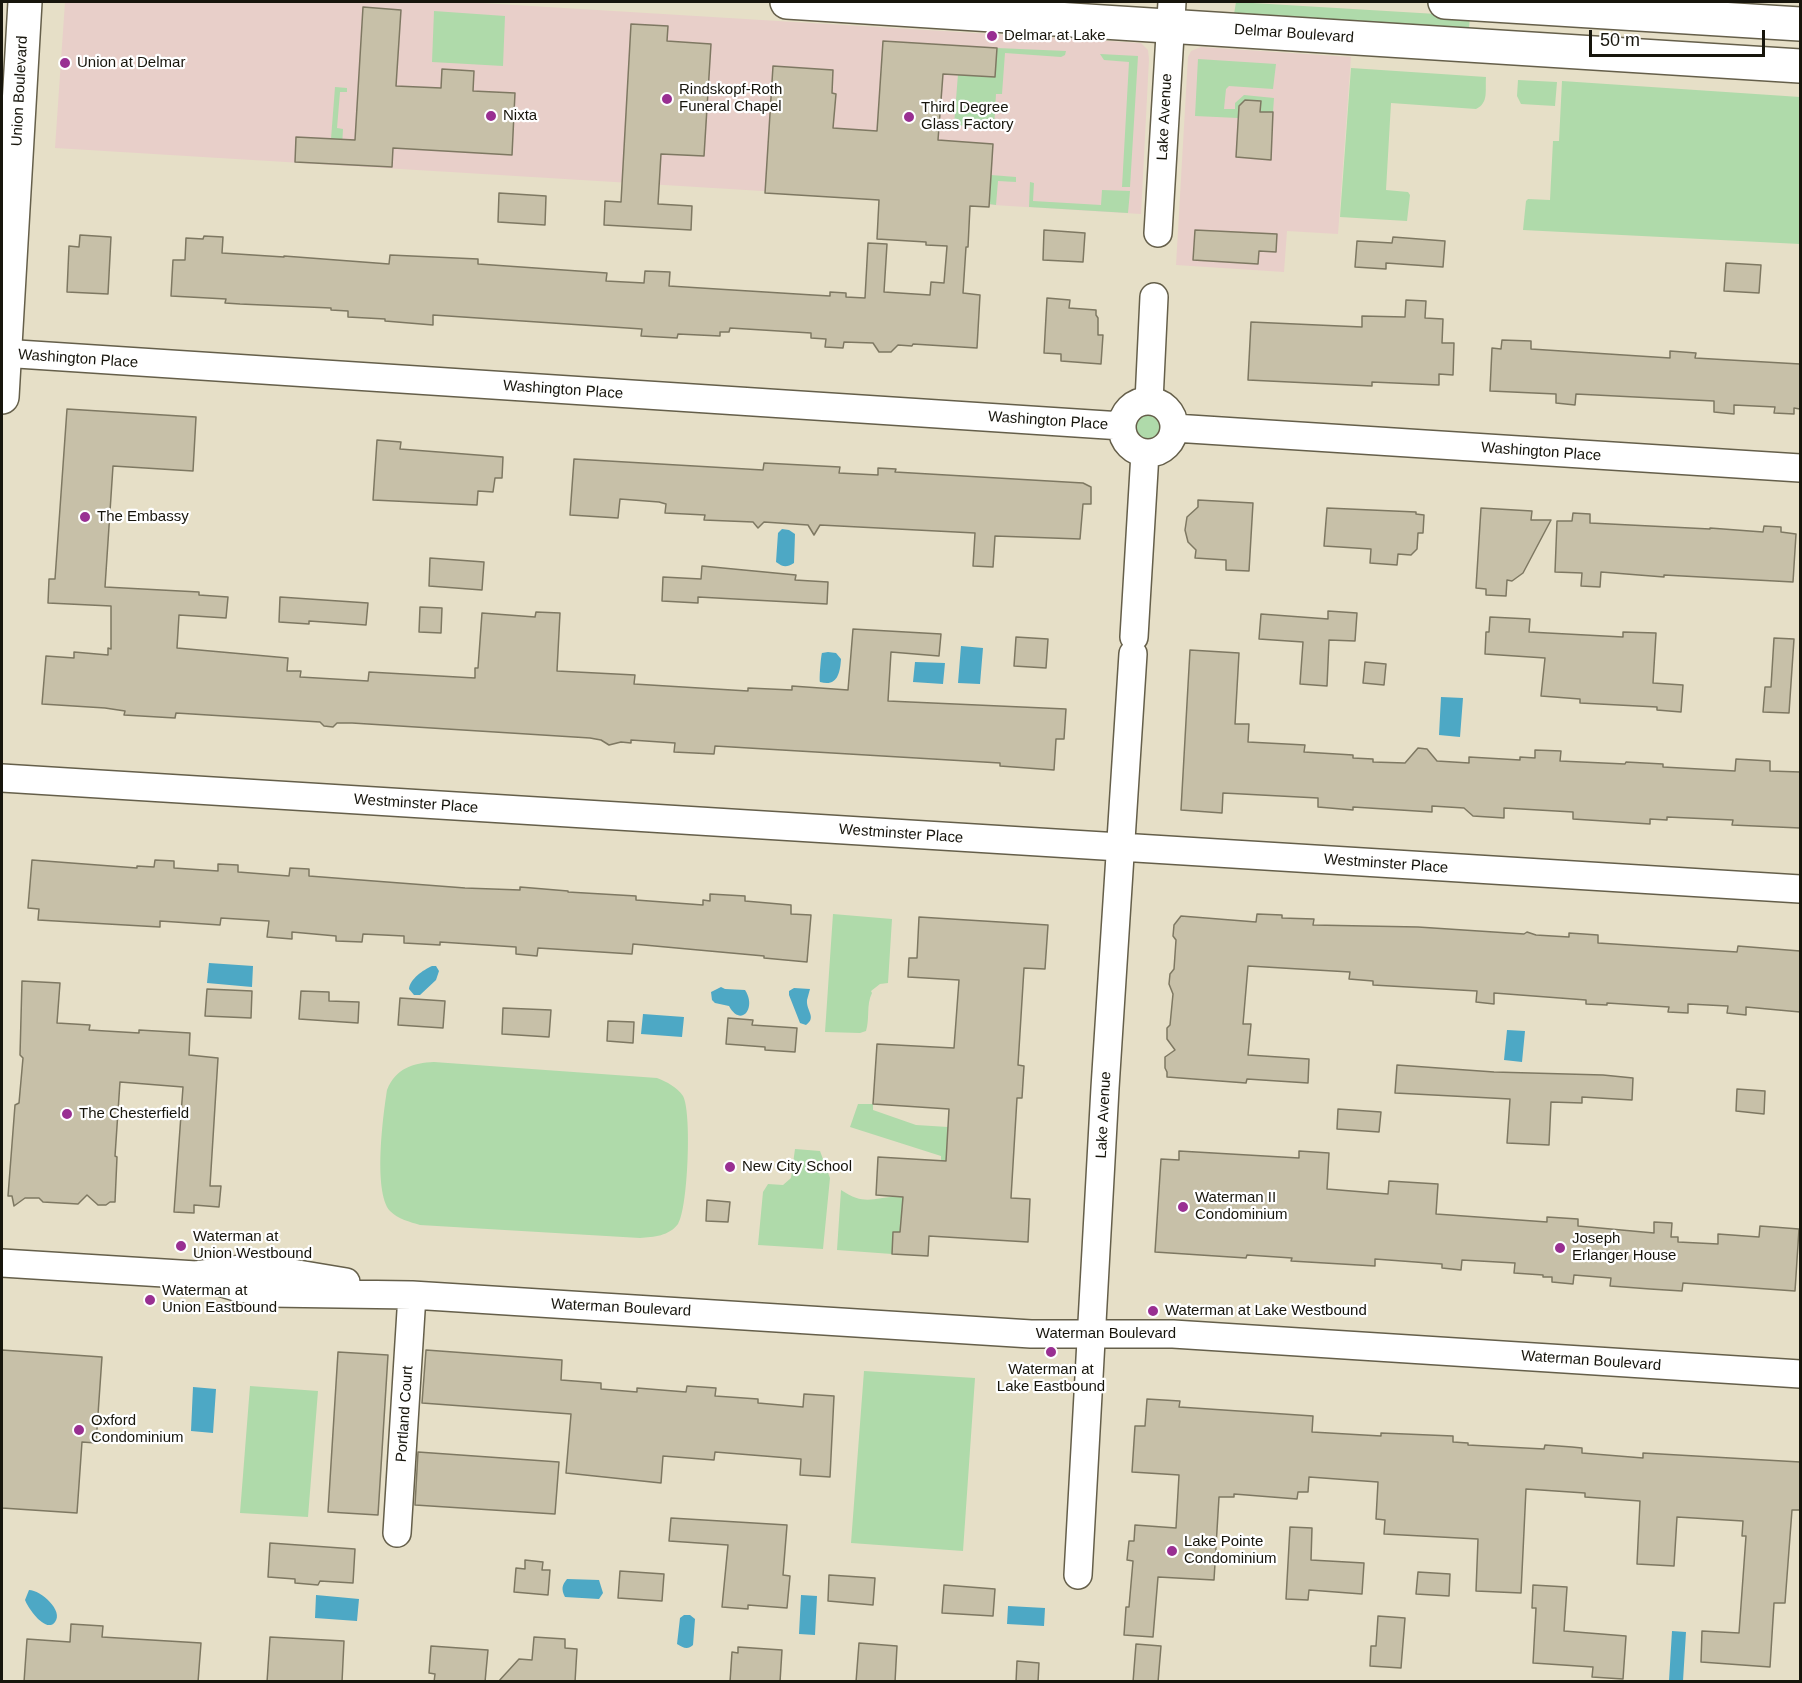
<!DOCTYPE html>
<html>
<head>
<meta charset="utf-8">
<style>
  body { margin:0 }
  #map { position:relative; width:1802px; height:1683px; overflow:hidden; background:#e6dfc7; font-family:Helvetica,sans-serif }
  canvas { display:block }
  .frame { position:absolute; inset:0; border:3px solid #17150c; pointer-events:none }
  .scale { position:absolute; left:1589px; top:30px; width:176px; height:27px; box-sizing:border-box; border:3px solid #17150c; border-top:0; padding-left:8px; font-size:18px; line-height:21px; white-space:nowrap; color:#17150c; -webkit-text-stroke:4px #fff; paint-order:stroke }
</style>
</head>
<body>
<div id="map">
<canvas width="1802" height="1683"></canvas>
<div class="frame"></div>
<div class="scale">50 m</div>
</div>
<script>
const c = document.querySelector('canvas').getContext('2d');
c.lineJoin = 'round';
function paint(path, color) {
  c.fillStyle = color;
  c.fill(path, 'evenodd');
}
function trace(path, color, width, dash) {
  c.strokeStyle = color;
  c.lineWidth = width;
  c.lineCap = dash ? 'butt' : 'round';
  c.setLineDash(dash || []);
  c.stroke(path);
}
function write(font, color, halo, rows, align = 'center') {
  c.font = font + ' Helvetica,sans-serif';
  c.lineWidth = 4.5;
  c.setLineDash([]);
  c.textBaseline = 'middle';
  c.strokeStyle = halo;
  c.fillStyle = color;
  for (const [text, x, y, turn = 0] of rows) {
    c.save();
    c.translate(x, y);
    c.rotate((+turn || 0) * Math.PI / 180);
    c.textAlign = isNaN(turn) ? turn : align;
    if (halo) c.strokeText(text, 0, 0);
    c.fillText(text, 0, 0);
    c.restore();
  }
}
paint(new Path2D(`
  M65,2H465L1141,43L1148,50L1149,59L1141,214L55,148Z
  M1201,47L1351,57L1338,234L1287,231L1284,272L1176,265L1188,57L1191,51Z`), '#e8cfc9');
paint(new Path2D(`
  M1236,2L1470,16L1469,28L1234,14Z
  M434,11L505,16L503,66L432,62Z
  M997,48L1066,51L1065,55L1061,57L1005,53L1002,94H996L994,128L954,125L958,74L995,76Z
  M1100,54L1138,56L1130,187H1122L1129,62L1104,60Z
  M1198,59L1276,64L1273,89L1229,86L1226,89L1224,109H1235V103L1244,95L1274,98L1273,112H1260L1261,101L1245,100L1239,106L1238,118L1195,116Z
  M1351,68L1486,77C1485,90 1489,103 1476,109L1391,103L1386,190L1408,192L1410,195L1407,221L1340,217Z
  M1518,80L1557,82L1555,106L1521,104L1517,96Z
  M1562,81L1800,97V244L1523,230L1526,201L1528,199L1550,200L1553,141H1559Z
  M335,87L347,88V92H340L337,128L343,129L342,147L331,139Z
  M991,175L1016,177V182L998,181L996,205L989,204Z
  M1030,182L1034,183L1033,201L1101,205L1102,190L1130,191L1128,213L1029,207Z
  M1132 427a15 15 0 1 1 30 0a15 15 0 1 1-30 0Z
  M833,914L892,919L888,983L880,984L871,991L872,993C866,1005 870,1018 866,1031L860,1033L825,1032Z
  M434,1062L657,1078C667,1082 677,1087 683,1096C692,1112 688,1209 678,1224C669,1236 654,1237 640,1238L420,1225C410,1222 398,1219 390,1211C373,1191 383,1116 387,1090C396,1068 413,1063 434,1062Z
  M858,1104H873V1110L916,1125L948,1127L946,1162L941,1161V1156L850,1127Z
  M795,1149L820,1151L830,1178L823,1249L758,1245L763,1192L768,1184L783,1185L791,1178Z
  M841,1190C868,1208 875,1195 903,1197L900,1232H893L892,1254L837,1250Z
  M864,1371L975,1378L963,1551L851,1543Z
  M250,1386L318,1391L308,1517L240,1513Z`), '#afdaaa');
paint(new Path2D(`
  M782,529L789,530L795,534L794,563C786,568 783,567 776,562L778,533Z
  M961,646L983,648L980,684L958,683Z
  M828,652L836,653L841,659C840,674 837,687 820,682C819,679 821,655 822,653Z
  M915,662L945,663L943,684L913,682Z
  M1441,697L1463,698L1460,737L1439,735Z
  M209,963L253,966L252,987L207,983Z
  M432,966H436L439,971L436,980L420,995H414L409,989C410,979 423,970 432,966Z
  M721,987L725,989L745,990C757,1008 741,1028 729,1006L715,1003L712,1000L711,992Z
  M794,988L810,989C809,993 808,996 807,1000C806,1011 817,1017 806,1025L800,1023L789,995V991Z
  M643,1014L684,1017L682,1037L641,1034Z
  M1507,1030L1525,1031L1522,1062L1504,1060Z
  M193,1387L216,1389L213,1433L191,1431Z
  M567,1579L599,1580L603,1593L599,1599L565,1597C561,1589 562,1585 567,1579Z
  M29,1590C41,1590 64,1611 55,1622C46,1634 28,1608 25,1600Z
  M316,1595L359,1599L357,1621L315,1618Z
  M801,1595L817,1596L815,1635L799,1634Z
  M1008,1606L1045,1608L1044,1626L1007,1624Z
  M684,1615H690L695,1619L693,1645C688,1650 683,1648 677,1644L680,1618Z
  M1672,1631L1686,1632L1683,1681H1669Z`), '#4da8c5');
const building = new Path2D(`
  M363,7L401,10L396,86L441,88L442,69L474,71L473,91L515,93L512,155L393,148L392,167L295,162L296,137L355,140Z
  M631,24L668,26L667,41L711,44L704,156L661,154L658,204L692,206L691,230L604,225L605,201L621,202Z
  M883,41L997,48L995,77L943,74L938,140L993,144L989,207L970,206L968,247H966L963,293L980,295L977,348L913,344L912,346L898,345L891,352H879L873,343L844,342L843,348L825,347L826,339L811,338V333L730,328L729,332H720V336L678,334L677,338L641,336L642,329L433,315V325L385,321V319L348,317V311L331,310V308L240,304L225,303L226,299L171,296L173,260H185L186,238L203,239L204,236L223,237L222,253L284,257V256L389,264L390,255L478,259V264L607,273L606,281L644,283L645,271L670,272L669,286L813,295L830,296V292L846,293V297L865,298L868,243L887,244L884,292L930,295L931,282L944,283L947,246L926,245V242L877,239L879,200L765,193L773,66L833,70L832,93L836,94L833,128L877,131Z
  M1245,100L1261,101L1260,112H1273L1271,160L1236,157L1239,106Z
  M499,193L546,196L545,225L498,222Z
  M1044,230L1085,233L1083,262L1043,260Z
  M1195,230L1277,234L1276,252L1259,251L1258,264L1193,260Z
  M80,235L111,237L108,294L67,292L69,246L79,247Z
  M1393,237L1445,241L1443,267L1386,263V269L1355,267L1357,241L1392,243Z
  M1726,263L1761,265L1759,293L1724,291Z
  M1047,298L1070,300L1069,308L1096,310V315L1098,318V335H1103L1101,364L1061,361V354L1044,353Z
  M1406,300L1426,301L1425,318L1443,319L1442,343H1454L1453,375L1439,374V385L1372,382V386L1248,380L1251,322L1362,327V316L1405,317Z
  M1502,340L1531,341V349L1670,358V351L1696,353L1695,358L1800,364V409L1794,408V414L1774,413L1775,407L1734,405V414L1714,412V401L1576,394L1575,405L1556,403V394L1490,391L1492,348L1501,349Z
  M67,409L196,417L193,471L113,466L105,587L199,592V595L228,597L226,618L179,615L177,648L288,658L287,671H301L300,677L368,681L369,672L475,678V668H478L482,613L535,617L536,612L560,613L557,671L635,675L634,684L748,691V688L792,690V686L848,690L853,629L941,634L939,656L891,652L888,701L1066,709L1064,739H1056L1054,770L1000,766V763L715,746L714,754L674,752L675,743L631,740V743L621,742L609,745L601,740L590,738L352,723H337L333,727L324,726L320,722L176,713L175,718L124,715L125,711L105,708L42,704L46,656L74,658V652L108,655V648L111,649V606L48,603L49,579H55Z
  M377,440L401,442L400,449L503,457L502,478H495L493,492L478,491L477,505L373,500Z
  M574,459L763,470L764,463L840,467L839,473L878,475V468L896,469L895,472L1083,483L1091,487V504H1083L1080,539L995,536L993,567L973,566L975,533L820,525L814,535L808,525L764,522L758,528L753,522L704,520L705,515L665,513L666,504L659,502L620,499L618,518L570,515Z
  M1198,500L1253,503L1249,571L1226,570V560L1195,558L1196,550L1188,542L1185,530L1187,517L1198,507Z
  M1327,508L1416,512V514L1424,515L1423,533H1418L1417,549L1411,555L1398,554L1397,565L1370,563L1371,549L1324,546Z
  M1481,508L1532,511L1531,520H1551L1523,573L1512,581L1507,580L1506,596L1486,595V589L1476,588Z
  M1573,513L1590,514V523L1710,529V528L1763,532L1764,526L1781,527V532L1796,534L1793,582L1664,575V577L1601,572L1600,587L1581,586L1582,573L1555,572L1557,521H1572Z
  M430,558L484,562L482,590L429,586Z
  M702,566L796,575L795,580L828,582L827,604L698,597V603L662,601L663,577L701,579Z
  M280,597L368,603L366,625L309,621V624L279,622Z
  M420,607L442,608L441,633L419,632Z
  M1328,611L1357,613L1355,641L1329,640L1327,686L1300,684L1303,642L1259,639L1261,614L1328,619Z
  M1490,617L1530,619L1529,632L1623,637V632L1656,633L1653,683L1683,685L1681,712L1657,710V707L1580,703V699L1541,696L1545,658L1485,654L1486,632H1489Z
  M1016,637L1048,639L1046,668L1014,666Z
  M1774,638L1794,639L1789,713L1763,712L1765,687H1771Z
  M1190,650L1239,653L1235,724H1249L1248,742L1305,745L1304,752L1353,755V758L1373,759V762L1405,763L1418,748L1427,749L1437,761L1469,763V757L1520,760V757L1535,758V750L1561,751L1560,761L1625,764L1626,762L1663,764V767L1735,771L1736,759L1770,761V771L1800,772V828L1732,825L1733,820L1667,817V820L1650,819V824L1573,819V812L1504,808V818L1473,816L1464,808L1432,806V812L1353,807V810L1318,807V798L1223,793L1222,813L1181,810Z
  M1365,662L1386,664L1384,685L1363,683Z
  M32,860L137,868V866L154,867L155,860L174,861V868L218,871V864L238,865V872L289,876L290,868L309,869V876L465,888L520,890V887L568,891V892L636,896V900L703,905V900L710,901V894L745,896V901L791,905V914L811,915L807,962L764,958V956L633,944L632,954L538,948L537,956L516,954V947L440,942V945L404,943V936L363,934L362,942L336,941V936L292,932V939L267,937L269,921L221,918L220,925L160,921V927L38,920L39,909L28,908Z
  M1257,914L1282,915V918L1314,919L1313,925L1418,927L1524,934L1527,932L1536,935L1569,937V933L1598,935V943L1737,952L1738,946L1800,951V1012L1746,1007V1015L1727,1013L1728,1006L1688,1004V1013L1668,1012L1669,1007L1607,1003V1005L1586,1004V1000L1494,993V1004L1476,1002L1477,991L1373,985V981L1349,979L1350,972L1248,966L1243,1024H1251L1248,1055L1309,1059L1308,1083L1247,1079L1246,1083L1167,1077V1072L1165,1068V1057L1175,1050L1167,1039V1028L1170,1025L1173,994L1169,984L1170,974L1174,969L1176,940L1173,936L1174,925L1181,916L1256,922Z
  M919,917L1048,925L1045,969L1024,968L1018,1065L1024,1066L1022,1098H1017L1011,1198L1030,1199L1028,1242L929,1236L928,1256L892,1254L893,1232H900L903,1197L876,1195L878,1157L946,1161L949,1109L873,1104L877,1044L954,1048L959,980L908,977L909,958H917Z
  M22,981L60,983L57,1023L90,1025L89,1030L139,1033V1030L190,1033L189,1055L218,1058L210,1186H221L219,1207L194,1205V1213L174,1212L183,1087L120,1082L115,1156L117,1157L115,1202H110L106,1205H98L87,1195L78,1204L43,1202L39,1198H25L14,1206L12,1196H8L15,1105L19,1103L23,1058L20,1055Z
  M207,989L252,991L251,1018L205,1016Z
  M301,991L329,992V1001L359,1002L358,1023L299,1019Z
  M400,998L445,1001L443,1028L398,1025Z
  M503,1008L551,1010L549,1037L502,1034Z
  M728,1018L753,1020L752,1025L797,1028L795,1052L765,1050V1047L726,1044Z
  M608,1021L634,1022L633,1043L607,1041Z
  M1397,1065L1494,1072L1603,1075L1633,1078L1632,1100L1582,1097V1103L1551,1102L1549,1145L1507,1143L1510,1099L1395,1093Z
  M1737,1089L1765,1091L1764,1114L1736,1111Z
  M1338,1109L1381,1112L1379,1132L1337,1129Z
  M1179,1151L1299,1158V1151L1329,1153L1327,1189L1388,1194L1389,1181L1438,1184L1436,1214L1547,1222V1217L1578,1219V1226L1654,1233V1222L1672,1223L1671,1237H1678V1242L1718,1244V1234L1759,1237L1760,1226L1799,1229L1795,1291L1683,1283L1682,1291L1650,1289L1610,1286L1611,1278L1574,1275L1573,1284L1552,1282V1277H1543V1275L1514,1273L1515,1263L1462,1260L1461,1270L1442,1268V1264L1375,1259V1266L1291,1261L1292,1258L1247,1255L1246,1258L1155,1252L1161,1159L1179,1160Z
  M707,1200L730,1202L728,1222L706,1221Z
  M2,1350L102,1357L96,1443L82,1442L77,1513L2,1508Z
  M426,1350L562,1360L561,1380L601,1383V1389L637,1392V1388L686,1392L687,1386L716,1388L715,1396L758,1399V1403L803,1407L804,1394L834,1396L830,1477L800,1475L801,1459L715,1452L714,1460L663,1456L661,1483L566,1473L571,1414L422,1403Z
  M338,1352L388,1355L378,1515L328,1512Z
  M1147,1399L1180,1401L1179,1407L1313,1416L1312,1432L1381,1436V1433L1453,1436V1442L1468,1443V1445L1544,1449L1545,1445L1572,1447L1582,1448V1453L1643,1458V1453L1800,1462V1510H1792L1785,1603H1774L1770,1667L1701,1662L1702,1631L1739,1633L1746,1536H1742L1743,1521L1677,1517L1674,1566L1637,1564L1640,1501L1585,1497V1493L1526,1489L1521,1593L1476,1591L1478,1539L1384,1534L1385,1520L1376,1519L1378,1482L1309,1477L1308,1492H1298L1297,1499L1234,1494V1497H1219L1214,1580L1158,1577L1153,1637L1124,1635L1126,1607H1129L1133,1561L1127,1560L1129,1541H1134L1135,1525L1176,1528L1179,1475L1132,1472L1135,1426H1145Z
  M418,1452L559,1462L555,1514L415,1505Z
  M671,1518L787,1525L783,1575L790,1576L787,1608L748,1605V1609L722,1607L728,1545L669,1541Z
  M1290,1527L1312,1528L1311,1560L1364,1563L1362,1594L1309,1590L1308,1600L1286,1599Z
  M270,1543L355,1549L353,1583L320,1581L318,1585L295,1583V1579L268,1577Z
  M525,1560L543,1562L542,1570H550L548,1595L514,1592L516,1568L525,1569Z
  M620,1571L664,1574L662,1601L618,1598Z
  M1418,1572L1450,1574L1449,1596L1416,1594Z
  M829,1575L875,1578L873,1605L828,1601Z
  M944,1585L995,1589L993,1616L942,1613Z
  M1533,1585L1567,1587L1564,1631L1626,1636L1623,1679L1592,1677L1593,1667L1533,1663L1536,1608H1532Z
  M1378,1616L1405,1618L1401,1668L1370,1666L1371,1646H1376Z
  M71,1624L103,1626L102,1637L201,1643L198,1682H24L27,1639L70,1642Z
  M270,1637L344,1641L342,1682H267Z
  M534,1637L565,1639V1648L577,1649L575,1682H498L519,1659L532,1660Z
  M859,1643L897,1646L895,1682H856Z
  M1136,1644L1161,1646L1158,1682H1133Z
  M431,1646L488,1650L485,1682H434L435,1674L429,1673Z
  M738,1647L782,1650L780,1682H730L732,1652L738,1653Z
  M1017,1661L1039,1663L1038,1682H1016Z`);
paint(building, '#c7c0a8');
trace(building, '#7e7862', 1.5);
const minor = new Path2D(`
  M1158,233L1172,2
  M2,353L1122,426
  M1149,401L1154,297
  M1122 427a26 26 0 1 1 52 0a26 26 0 1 1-52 0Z
  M1174,428L1800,468
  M1134,637L1145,453
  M2,778L1800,889
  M2,1263L196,1275L256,1267L346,1282
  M196,1275L239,1288L269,1293L412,1295L1031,1334H1173L1800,1374
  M397,1533L412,1295
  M1078,1575L1105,1088L1133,654`);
const secondary = new Path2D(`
  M787,2L1800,66
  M1445,2L1800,24
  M2,397L25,2`);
trace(minor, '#655f4a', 30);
trace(secondary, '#655f4a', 36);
trace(minor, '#fff', 27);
trace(secondary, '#fff', 33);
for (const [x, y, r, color] of [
  [992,36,6,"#992f92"],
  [65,63,6,"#992f92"],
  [667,99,6,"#992f92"],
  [491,116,6,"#992f92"],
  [909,117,6,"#992f92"],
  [85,517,6,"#992f92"],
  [67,1114,6,"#992f92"],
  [730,1167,6,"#992f92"],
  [1183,1207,6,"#992f92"],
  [181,1246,6,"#992f92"],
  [1560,1248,6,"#992f92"],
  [150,1300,6,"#992f92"],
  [1153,1311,6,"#992f92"],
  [1051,1352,6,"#992f92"],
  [79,1430,6,"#992f92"],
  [1172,1551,6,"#992f92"]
]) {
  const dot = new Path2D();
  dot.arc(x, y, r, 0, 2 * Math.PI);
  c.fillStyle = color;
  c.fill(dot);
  trace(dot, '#fff', 2);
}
write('15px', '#17150c', '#fff', [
  ["Delmar Boulevard",1294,34,4],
  ["Union Boulevard",20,91,-87],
  ["Lake Avenue",1165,117,-87],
  ["Washington Place",78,359,4],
  ["Washington Place",563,390,4],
  ["Washington Place",1048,421,4],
  ["Washington Place",1541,452,4],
  ["Westminster Place",416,804,4],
  ["Westminster Place",901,834,4],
  ["Westminster Place",1386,864,4],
  ["Lake Avenue",1104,1115,-87],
  ["Waterman Boulevard",621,1308,3],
  ["Waterman Boulevard",1106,1334],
  ["Waterman Boulevard",1591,1361,4],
  ["Portland Court",405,1414,-86]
]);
write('15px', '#17150c', '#fff', [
  ["Delmar at Lake",1004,36],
  ["Union at Delmar",77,63],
  ["Rindskopf-Roth",679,90],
  ["Funeral Chapel",679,107],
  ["Third Degree",921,108],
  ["Glass Factory",921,125],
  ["Nixta",503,116],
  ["The Embassy",97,517],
  ["The Chesterfield",79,1114],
  ["New City School",742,1167],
  ["Waterman II",1195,1198],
  ["Condominium",1195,1215],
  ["Waterman at",193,1237],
  ["Union Westbound",193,1254],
  ["Joseph",1572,1239],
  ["Erlanger House",1572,1256],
  ["Waterman at",162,1291],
  ["Union Eastbound",162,1308],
  ["Waterman at Lake Westbound",1165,1311],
  ["Waterman at",1051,1370,"center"],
  ["Lake Eastbound",1051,1387,"center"],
  ["Oxford",91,1421],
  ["Condominium",91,1438],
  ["Lake Pointe",1184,1542],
  ["Condominium",1184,1559]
], 'left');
</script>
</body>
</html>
